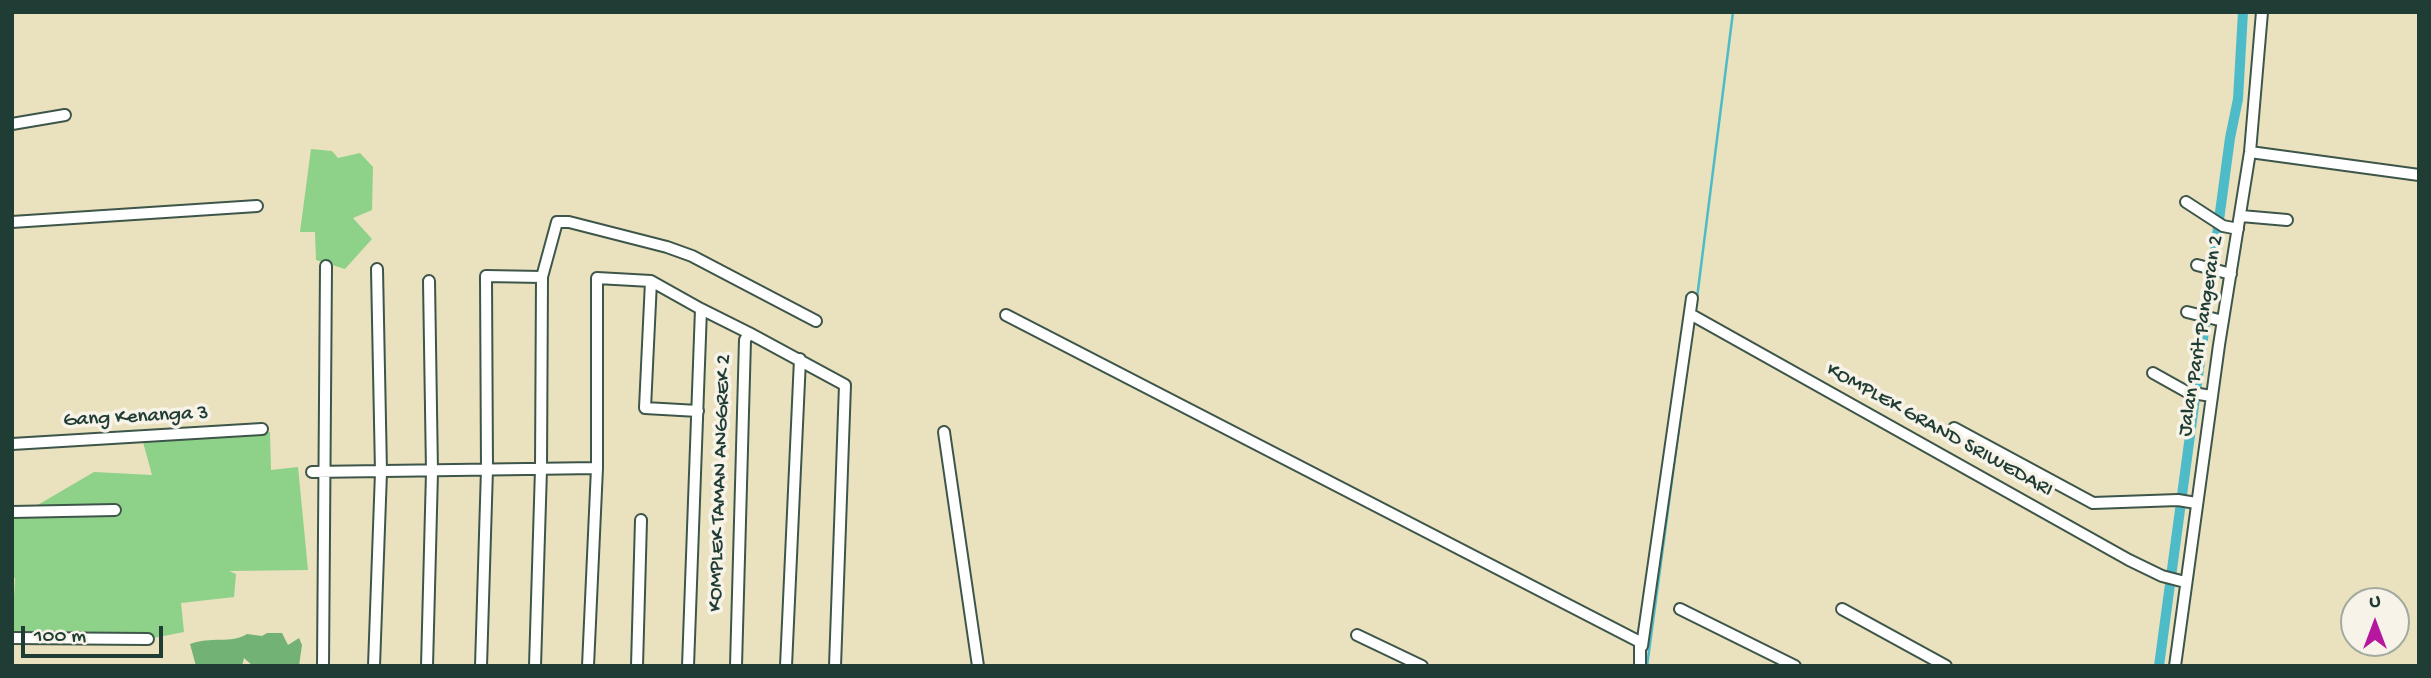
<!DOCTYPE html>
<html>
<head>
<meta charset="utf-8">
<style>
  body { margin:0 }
  #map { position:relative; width:2431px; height:678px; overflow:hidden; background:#eae1bf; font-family:"Gochi Hand",sans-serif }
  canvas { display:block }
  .frame { position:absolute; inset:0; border:14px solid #1f3d34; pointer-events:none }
  .north { position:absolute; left:2340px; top:587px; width:70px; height:70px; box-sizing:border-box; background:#f7f3e8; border:2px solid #a1aaa0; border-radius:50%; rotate:0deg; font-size:19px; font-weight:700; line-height:28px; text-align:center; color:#1f3d34 }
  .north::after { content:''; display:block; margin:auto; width:24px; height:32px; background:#b5179e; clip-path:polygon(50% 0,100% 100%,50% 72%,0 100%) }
  .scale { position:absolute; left:21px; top:626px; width:142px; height:32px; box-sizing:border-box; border:4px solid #1f3d34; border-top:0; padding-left:9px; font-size:21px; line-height:24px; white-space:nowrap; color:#1f3d34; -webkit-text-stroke:5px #f7f3e8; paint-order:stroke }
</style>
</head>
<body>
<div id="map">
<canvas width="2431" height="678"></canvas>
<div class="frame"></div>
<div class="north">U</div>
<div class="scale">100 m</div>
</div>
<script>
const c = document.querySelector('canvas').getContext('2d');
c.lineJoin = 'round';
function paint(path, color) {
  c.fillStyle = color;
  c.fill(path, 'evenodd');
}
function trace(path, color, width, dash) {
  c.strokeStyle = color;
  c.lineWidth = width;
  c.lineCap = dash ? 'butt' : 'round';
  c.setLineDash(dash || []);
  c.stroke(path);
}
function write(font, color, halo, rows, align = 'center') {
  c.font = font + ' "Gochi Hand",sans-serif';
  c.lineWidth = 7;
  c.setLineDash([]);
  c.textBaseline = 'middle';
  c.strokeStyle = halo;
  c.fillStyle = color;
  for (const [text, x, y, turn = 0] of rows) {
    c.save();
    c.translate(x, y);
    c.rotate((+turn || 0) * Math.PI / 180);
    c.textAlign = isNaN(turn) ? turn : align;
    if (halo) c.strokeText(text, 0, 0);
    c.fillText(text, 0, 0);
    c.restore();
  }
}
paint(new Path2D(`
  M311,149L332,151L338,158L360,153L373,167L372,210L353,218L372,239L345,269L316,260L315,232H300Z
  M270,432L271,470L298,467L308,570L229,571L236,574L234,597L181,603L184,632L148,639L12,636L15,578H12V520L94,472L152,475L143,442Z`), '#8ed189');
paint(new Path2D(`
  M267,633H282L288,645L299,638L302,645L299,666H253L244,658L242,666H196L190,644C211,636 231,644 247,634L262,636Z`), '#72b375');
trace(new Path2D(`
  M1697,298L1733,12
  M1647,666L1690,346`), '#4ebbc9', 2.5);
trace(new Path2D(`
  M2159,666L2230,138L2238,99L2243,12`), '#4ebbc9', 10);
const minor = new Path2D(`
  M12,124L65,115
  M2250,152L2419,175
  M2186,202L2223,226L2238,229
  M2241,216L2287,220
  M12,222L257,206
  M2197,265L2231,274
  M2187,312L2223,321
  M1690,314L2129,560L2162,576L2185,582
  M1006,315L1640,642V666
  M2153,373L2187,392L2211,396
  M698,411L645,408L651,281L701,309
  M1954,428L2093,503L2178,500L2196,503
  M944,432L978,666
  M12,444L262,429
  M312,472L597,468V278L651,281
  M12,512L115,510
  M1680,609L1795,666
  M1842,609L1946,666
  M1357,635L1422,666
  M12,638L148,639
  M1642,646L1692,298
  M323,666L326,266
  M374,666L381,472L377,269
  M427,666L432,472L429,281
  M481,666L487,469L486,276L542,277
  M535,666L541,469L542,277L557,222H569L667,247L692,256L816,321
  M588,666L597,468
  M637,666L641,520
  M688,666L701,309L749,333
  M736,666L745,340L749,333L845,385L835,666
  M786,666L800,359
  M2175,666L2219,345L2250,152L2262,12`);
trace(minor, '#3d5649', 14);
trace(minor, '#fff', 10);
write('21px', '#1f3d34', '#f7f3e8', [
  ["Jalan Parit Pangeran 2",2202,336,-81],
  ["Gang Kenanga 3",136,418,-3],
  ["KOMPLEK GRAND SRIWEDARI",1939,431,29],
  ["KOMPLEK TAMAN ANGGREK 2",721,483,-88]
]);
</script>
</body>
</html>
